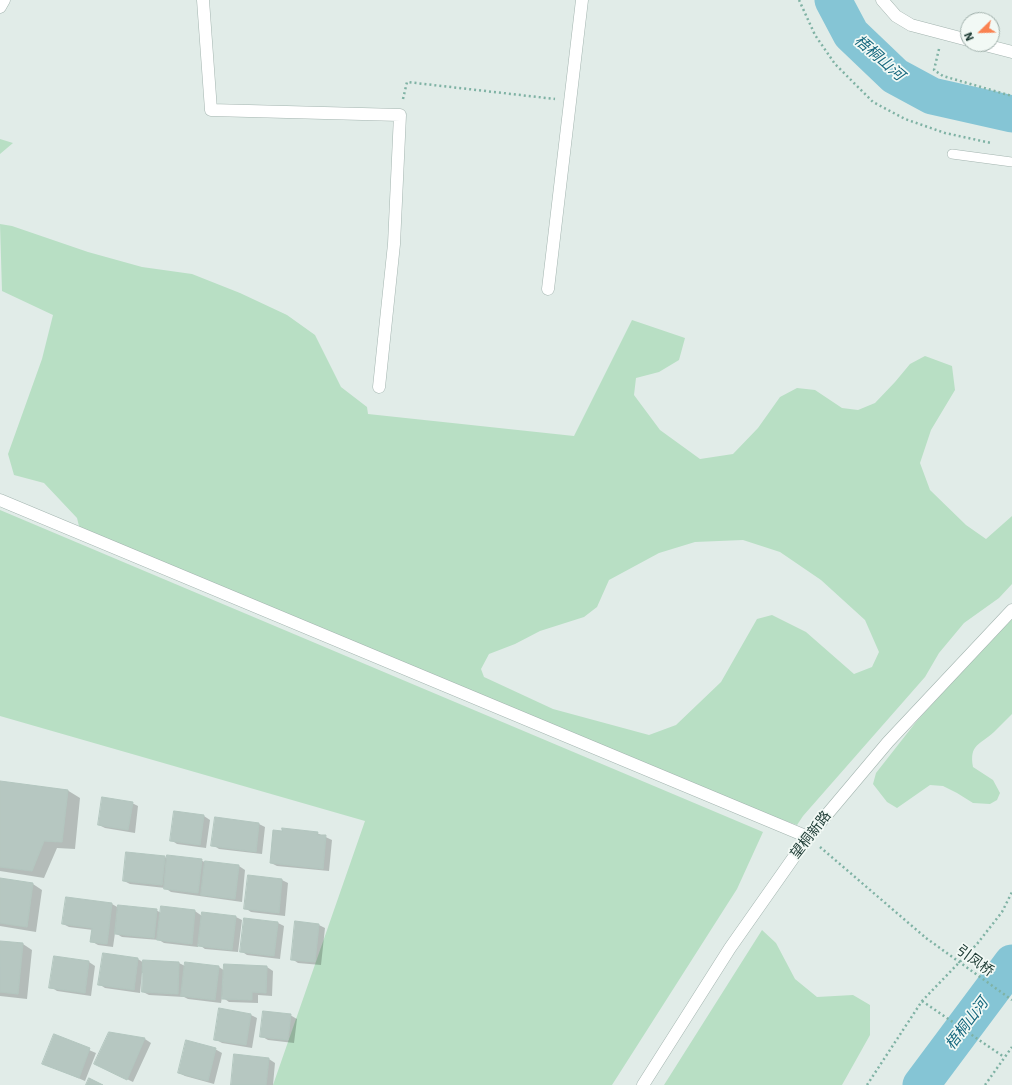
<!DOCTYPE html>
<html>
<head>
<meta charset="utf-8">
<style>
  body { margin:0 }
  #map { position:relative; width:1012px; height:1085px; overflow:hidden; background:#e1ece8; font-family:"Work Sans",sans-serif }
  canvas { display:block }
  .north { position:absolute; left:960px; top:12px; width:40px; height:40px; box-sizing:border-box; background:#f2f9f5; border:1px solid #9eaea9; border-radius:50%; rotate:247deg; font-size:11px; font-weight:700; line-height:16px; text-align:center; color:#203e37 }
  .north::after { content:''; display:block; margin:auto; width:14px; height:18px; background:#fa8251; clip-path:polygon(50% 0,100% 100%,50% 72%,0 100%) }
</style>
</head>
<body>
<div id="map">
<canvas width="1012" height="1085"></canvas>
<div class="north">N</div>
</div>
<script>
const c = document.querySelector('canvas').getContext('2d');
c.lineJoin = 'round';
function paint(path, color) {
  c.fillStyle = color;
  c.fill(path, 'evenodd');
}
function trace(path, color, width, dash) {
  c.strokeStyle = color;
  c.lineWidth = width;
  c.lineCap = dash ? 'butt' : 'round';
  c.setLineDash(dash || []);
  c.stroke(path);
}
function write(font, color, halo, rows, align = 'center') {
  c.font = font + ' "Work Sans","Noto Sans SC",sans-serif';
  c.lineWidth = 3.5;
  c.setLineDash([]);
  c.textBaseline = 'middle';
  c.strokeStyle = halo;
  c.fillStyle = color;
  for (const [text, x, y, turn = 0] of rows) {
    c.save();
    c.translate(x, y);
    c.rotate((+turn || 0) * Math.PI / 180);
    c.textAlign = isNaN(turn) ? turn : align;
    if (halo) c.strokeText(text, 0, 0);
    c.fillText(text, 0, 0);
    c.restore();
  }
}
paint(new Path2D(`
  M0,139L13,143L0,154Z
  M0,224L12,226L88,252L142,267L192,274L240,293L287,315L315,335L341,387L367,407L368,414L574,436L632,320L685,338L679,360L659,372L636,378L634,395L660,430L700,459L733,454L758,428L780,397L797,388L815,390L842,408L858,410L875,403L895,382L910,364L925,356L952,366L955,390L931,430L920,463L930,490L966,525L986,539L1012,516V584L999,598L964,623L939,653L925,677L803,816L797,825L760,812L80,530L77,518L44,483L14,475L8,454L42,359L53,315L2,291ZM743,540L780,552L821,580L865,620L879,652L872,667L854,674L806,632L772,615L757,619L721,682L676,725L649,735L553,709L484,677L481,669L489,654L515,644L540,631L584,617L597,607L609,580L659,553L695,542Z
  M0,510L763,832L737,889L612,1085H273L365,821L0,716Z
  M1012,616V714C1006,720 1000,726 994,732C980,745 969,744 973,767L993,780L1000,793L997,800L990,804L973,803L957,793L943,786L930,785L897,808L887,802L873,784L876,773L916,722Z
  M762,930L776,943L795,979L817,997L853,995L870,1005V1035L842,1085H664Z`), '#b8dfc4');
paint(new Path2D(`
  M0,782L67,790L80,798L75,849L57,848L44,878L0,871Z
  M132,803L138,806L135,833L105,828L99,825Z
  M175,812L204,816L210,820L206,848L177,844L171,840Z
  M259,824L265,827L262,854L219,849L213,845Z
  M317,833L332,840L329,871L277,866L271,863Z
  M165,857L168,859L201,860L206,863L239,866L245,870L242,902L171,892L165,888L130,884L124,881Z
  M249,876L282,880L288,883L285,916L251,912L245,908Z
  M0,879L33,884L42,890L36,932L0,926Z
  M112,904L119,908L156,910L161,913L162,907L195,911L202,916L236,917L242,920L238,952L205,949L198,944V947L164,943L159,940L122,937L115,933L113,947L98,945L91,941L93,930L69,927L63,924Z
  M245,919L278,923L284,926L280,959L247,955L241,951Z
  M319,925L325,928L321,965L298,963L292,959Z
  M0,942L23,944L32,950L27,999L0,996Z
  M55,957L89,962L95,966L91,996L57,991L51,987Z
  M138,959L144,963H179L185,966L219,967L225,971L267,967L273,971L272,996L258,995V1003L229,1002L222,997L221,1003L188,999L184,997L149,995L143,992L144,973H142L140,993L105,988L99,984Z
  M220,1010L251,1015L257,1018L252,1048L222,1043L215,1039Z
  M290,1015L297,1019L294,1043L268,1040L261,1036Z
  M110,1033L145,1039L151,1043L133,1082L102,1067Z
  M54,1035L96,1053L85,1081L43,1063Z
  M215,1049L222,1053L214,1084L185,1076L179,1073Z
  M269,1059L275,1063L273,1085H232Z`), '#0003');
trace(new Path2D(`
  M833,0L851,34L895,76L932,96L1012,114
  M921,1085L1012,963`), '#85c5d5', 37);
const building = new Path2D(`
  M0,781L68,790L62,842L44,841L32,871L0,867Z
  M102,797L133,802L128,830L98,825Z
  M174,811L204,815L200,845L170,841Z
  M215,817L259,823L256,852L211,846Z
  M282,828L318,832L317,835H326L323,869L270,863L273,830L282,831Z
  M126,852L165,856L162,885L123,881Z
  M167,855L202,859L198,893L164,889Z
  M205,861L239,865L235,899L201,895Z
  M248,875L282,879L279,913L244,909Z
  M0,878L33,883L27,927L0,923Z
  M66,897L112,903L107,944L90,942L92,928L62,924Z
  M118,905L157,909L154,938L115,934Z
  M161,906L195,910L192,944L157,940Z
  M202,912L236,916L232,950L198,946Z
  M244,918L278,922L274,956L240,952Z
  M295,921L319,924L315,962L291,960Z
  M0,941L23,943L18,994L0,992Z
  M103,953L138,958L134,990L98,985Z
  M54,956L89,961L85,993L49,988Z
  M143,960L179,962L178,994L142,992Z
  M185,962L219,966L215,1000L181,996Z
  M224,964L267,966L266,993L252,992V1000L222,999Z
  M219,1008L251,1014L246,1045L214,1040Z
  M263,1011L291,1014L288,1040L260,1037Z
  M109,1032L145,1038L127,1080L94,1064Z
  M54,1034L90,1048L79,1078L42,1064Z
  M186,1040L216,1048L208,1081L178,1073Z
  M234,1054L269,1058L266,1085H231Z
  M89,1078L103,1085H86Z`);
paint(building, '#b6c7c1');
trace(building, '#b3c6bf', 1);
const service = new Path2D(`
  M952,154L1012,162`);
const minor = new Path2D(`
  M203,0L211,110L400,115L394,244L379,387
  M882,0L896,16L911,25L968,40
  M0,7L4,0
  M981,44L1012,52
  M548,289L582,0
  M0,500L808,837`);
const tertiary = new Path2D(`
  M643,1085L730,948L808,837L888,742L1012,610`);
trace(service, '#a3b4af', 10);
trace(minor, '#a3b4af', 13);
trace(tertiary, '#a3b4af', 13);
trace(new Path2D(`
  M799,0L815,35L835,64L873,102L905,119L945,133L991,143
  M939,49L934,70L943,76L1012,96
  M403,99L407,82L555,99
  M820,847L926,938
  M922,1001L1004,1057
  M867,1085L922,1001L977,944L1002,912L1012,892
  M985,1085L1012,1047`), '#7fb2a4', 2.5, [2, 3]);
trace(service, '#fff', 9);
trace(minor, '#fff', 12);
trace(tertiary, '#fff', 12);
trace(new Path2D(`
  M926,938L1012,1000`), '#7fb2a4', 2.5, [2, 3]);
write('14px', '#203e37', '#f2f9f5', [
  ["望桐新路",811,835,-52],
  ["引凤桥",975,961,36]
]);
write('italic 15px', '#16687e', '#f2f9f5', [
  ["梧桐山河",879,58,41],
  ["梧桐山河",967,1024,-53]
]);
</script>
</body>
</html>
